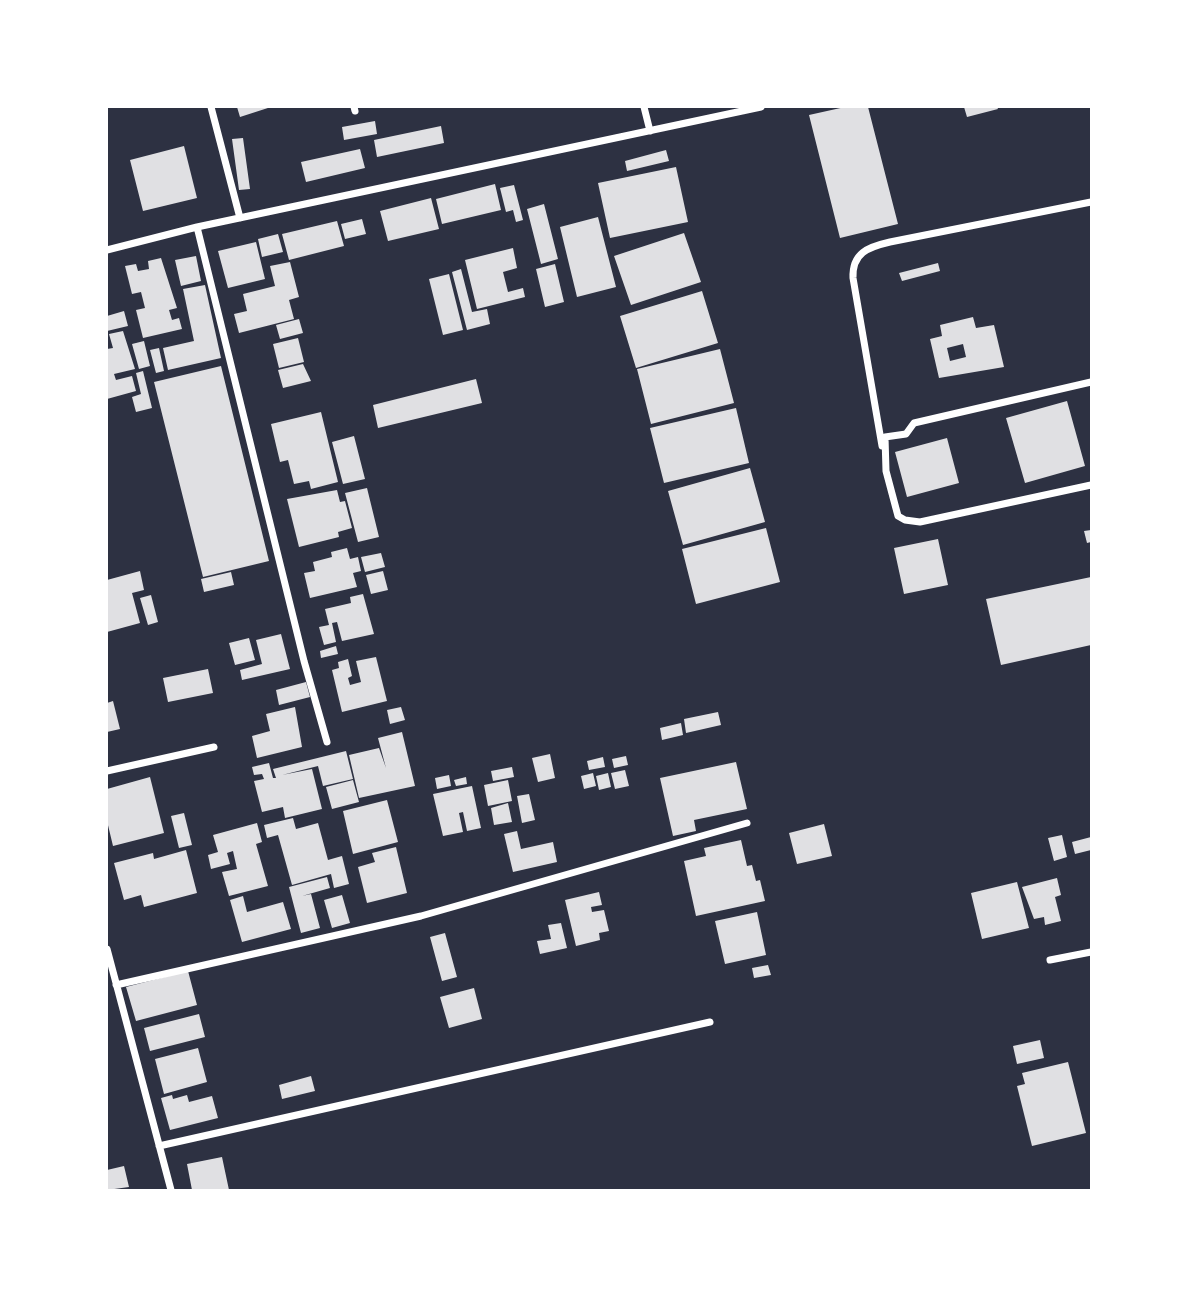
<!DOCTYPE html>
<html>
<head>
<meta charset="utf-8">
<style>
  body { margin:0 }
  #map { position:relative; width:1198px; height:1297px; overflow:hidden; background:#2d3142; font-family:"Asap Condensed",sans-serif }
  canvas { display:block }
  .frame { position:absolute; inset:0; border:108px solid #fff; pointer-events:none }
</style>
</head>
<body>
<div id="map">
<canvas width="1198" height="1297"></canvas>
<div class="frame"></div>
</div>
<script>
const c = document.querySelector('canvas').getContext('2d');
c.lineJoin = 'round';
function paint(path, color) {
  c.fillStyle = color;
  c.fill(path, 'evenodd');
}
function trace(path, color, width, dash) {
  c.strokeStyle = color;
  c.lineWidth = width;
  c.lineCap = dash ? 'butt' : 'round';
  c.setLineDash(dash || []);
  c.stroke(path);
}
paint(new Path2D(`
  M237,107H271L240,117Z
  M845,107H868L898,224L840,238L809,115Z
  M964,107H997L998,109L967,117Z
  M375,121L377,134L344,140L342,127Z
  M441,126L444,143L377,157L374,140Z
  M243,138L250,189L239,190L232,139Z
  M184,146L197,198L143,211L130,160Z
  M360,149L365,168L306,182L301,162Z
  M666,150L669,161L627,171L625,161Z
  M676,167L688,222L610,238L598,183Z
  M495,184L501,210L442,224L436,199Z
  M514,185L523,220L516,222L513,210L506,212L500,188Z
  M431,198L439,229L388,241L380,211Z
  M544,204L558,259L541,264L527,209Z
  M598,217L616,287L577,297L560,227Z
  M362,219L366,234L345,239L341,224Z
  M337,221L344,246L289,260L282,234Z
  M684,233L701,282L631,305L614,256Z
  M278,234L283,252L262,257L258,239Z
  M256,242L265,279L228,288L218,251Z
  M513,248L517,268L503,272L508,292L523,288L525,297L477,309L465,260Z
  M196,256L201,281L181,286L175,260Z
  M161,258L177,308L169,310L172,320L179,318L182,329L143,338L136,310L145,308L141,292L132,294L125,266L136,264L138,271L149,269L148,261Z
  M290,262L299,297L289,300L294,319L239,333L234,314L247,311L243,294L275,286L270,266Z
  M938,263L940,271L902,281L899,273Z
  M555,264L564,302L545,307L536,269Z
  M461,269L472,312L487,309L490,324L467,330L452,272Z
  M449,274L463,330L443,335L429,279Z
  M205,285L221,358L168,370L163,348L194,341L183,289Z
  M702,291L718,343L636,368L620,316Z
  M124,311L128,326L107,331V316Z
  M973,317L976,328L994,325L1004,367L939,378L930,339L942,336L940,325ZM963,344L966,357L950,361L947,348Z
  M299,319L303,333L280,339L276,325Z
  M123,331L135,369L114,374L116,380L132,376L136,391L107,399V349L113,348L109,334Z
  M298,338L304,362L279,368L273,344Z
  M144,341L150,366L139,369L132,344Z
  M159,348L164,371L156,373L150,350Z
  M720,349L734,403L651,424L637,369Z
  M303,364L311,381L283,388L278,370Z
  M221,366L269,561L203,577L154,382Z
  M143,371L152,408L136,412L132,397L141,394L136,373Z
  M476,379L482,403L378,428L373,405Z
  M1067,401L1085,466L1025,483L1006,418Z
  M736,408L749,463L664,483L650,428Z
  M321,412L338,482L311,489L309,481L294,484L288,460L280,462L271,424Z
  M354,436L365,479L343,484L332,442Z
  M947,438L959,483L907,497L895,452Z
  M750,468L765,522L683,545L668,491Z
  M367,488L379,537L358,542L345,493Z
  M337,490L340,502L345,501L352,528L338,532L339,537L299,547L287,499Z
  M766,528L780,582L696,604L682,549Z
  M1091,530V542L1087,543L1084,531Z
  M938,539L948,585L904,594L894,548Z
  M347,548L350,559L358,557L361,571L353,573L357,587L310,598L304,573L315,571L313,562L332,557L331,552Z
  M381,553L385,567L365,572L361,557Z
  M140,571L144,590L132,593L140,623L107,632V580Z
  M383,571L388,590L371,594L366,575Z
  M231,572L234,585L204,592L201,579Z
  M1091,577V645L1001,665L986,599Z
  M363,594L374,634L342,641L337,622L332,623L336,642L324,645L319,627L329,625L325,609L351,603L350,597Z
  M151,595L158,622L148,625L140,598Z
  M281,634L290,669L242,680L240,670L262,664L256,640Z
  M249,638L255,660L235,665L229,643Z
  M336,646L338,654L321,658L320,651Z
  M376,657L387,701L342,712L332,670L339,668L338,662L348,659L352,676L348,678L350,685L361,682L356,661Z
  M208,669L213,693L168,702L163,678Z
  M306,682L310,697L279,705L276,690Z
  M113,701L120,729L107,732V703Z
  M295,707L302,747L257,758L252,736L270,731L266,714Z
  M401,707L405,720L390,724L387,710Z
  M718,712L721,725L686,733L684,719Z
  M681,723L683,735L662,740L660,728Z
  M402,732L415,786L359,798L349,755L379,748L386,768L378,738Z
  M346,751L353,779L323,786L318,766L282,775L312,769L322,809L285,818L283,807L262,812L254,781L264,779L262,774L254,775L252,767L269,763L273,778H276L273,769Z
  M550,754L555,778L538,782L532,758Z
  M626,756L628,765L614,768L612,759Z
  M603,757L605,767L589,770L587,761Z
  M736,762L747,809L694,820L696,831L673,836L660,778Z
  M512,767L514,777L493,781L491,771Z
  M625,770L629,786L615,789L611,773Z
  M593,773L596,786L584,789L581,776Z
  M608,773L611,787L599,790L596,776Z
  M449,775L451,786L437,789L435,778Z
  M150,777L164,833L113,846L107,821V789Z
  M466,777L467,784L456,786L454,780Z
  M353,780L359,802L332,809L326,787Z
  M508,780L512,801L488,806L484,785Z
  M472,786L481,828L467,831L463,812L459,813L463,832L443,836L433,794Z
  M529,794L535,820L522,823L517,796Z
  M387,800L398,842L353,854L343,811Z
  M508,803L512,822L494,825L491,808Z
  M184,813L192,845L179,848L171,816Z
  M293,818L296,829L318,823L328,860L342,856L349,884L334,888L331,874L292,885L278,835L267,838L264,825Z
  M257,823L262,842L256,844L268,886L229,896L222,872L237,869L233,851L227,853L230,864L211,869L208,855L218,852L213,835Z
  M824,824L832,856L797,864L789,833Z
  M517,831L521,849L553,842L557,862L513,872L504,834Z
  M1062,835L1067,857L1054,861L1048,838Z
  M1091,837V850L1075,854L1072,842Z
  M741,840L747,866L752,865L756,881L760,880L765,901L696,916L684,861L706,856L704,848Z
  M396,847L407,893L367,903L358,867L375,862L372,853Z
  M186,850L197,893L144,907L141,895L124,900L114,863L153,853L154,859Z
  M327,877L330,888L302,896L311,894L320,928L301,933L289,887Z
  M1057,878L1061,895L1055,897L1061,921L1045,925L1044,917L1034,919L1022,887Z
  M1017,882L1029,928L982,939L971,893Z
  M599,892L602,905L591,907L592,912L604,910L609,931L599,933L600,940L576,946L565,900Z
  M342,895L350,923L332,928L324,900Z
  M243,896L247,912L283,902L291,929L242,942L230,900Z
  M757,912L766,955L725,964L715,921Z
  M561,923L567,948L540,954L537,941L551,939L548,925Z
  M445,933L457,977L442,981L430,937Z
  M768,965L771,975L754,978L752,968Z
  M188,971L197,1005L136,1021L126,987Z
  M474,988L482,1019L449,1028L440,997Z
  M199,1014L205,1037L150,1051L144,1028Z
  M1040,1040L1044,1058L1017,1064L1013,1046Z
  M198,1048L207,1082L164,1094L155,1059Z
  M1068,1062L1086,1133L1032,1146L1017,1086L1025,1084L1022,1073Z
  M311,1076L315,1091L282,1099L279,1085Z
  M172,1095L173,1099L187,1095L189,1102L212,1096L218,1118L170,1130L161,1098Z
  M222,1157L229,1190H192L187,1164Z
  M124,1166L129,1187L107,1190V1170Z`), '#e0e0e3');
trace(new Path2D(`
  M211,107L240,218
  M354,107L355,111
  M644,107L650,131
  M197,227L304,661L327,742
  M107,250L197,227L761,107
  M1091,382L914,423L906,434L885,437L886,471L898,516L905,520L920,522L1091,485
  M882,446L853,278C852,253 868,247 890,242L1091,202
  M107,771L214,747
  M107,949L171,1190
  M1050,960L1091,952
  M116,985L421,916L747,823
  M159,1146L710,1022`), '#fff', 7);
</script>
</body>
</html>
